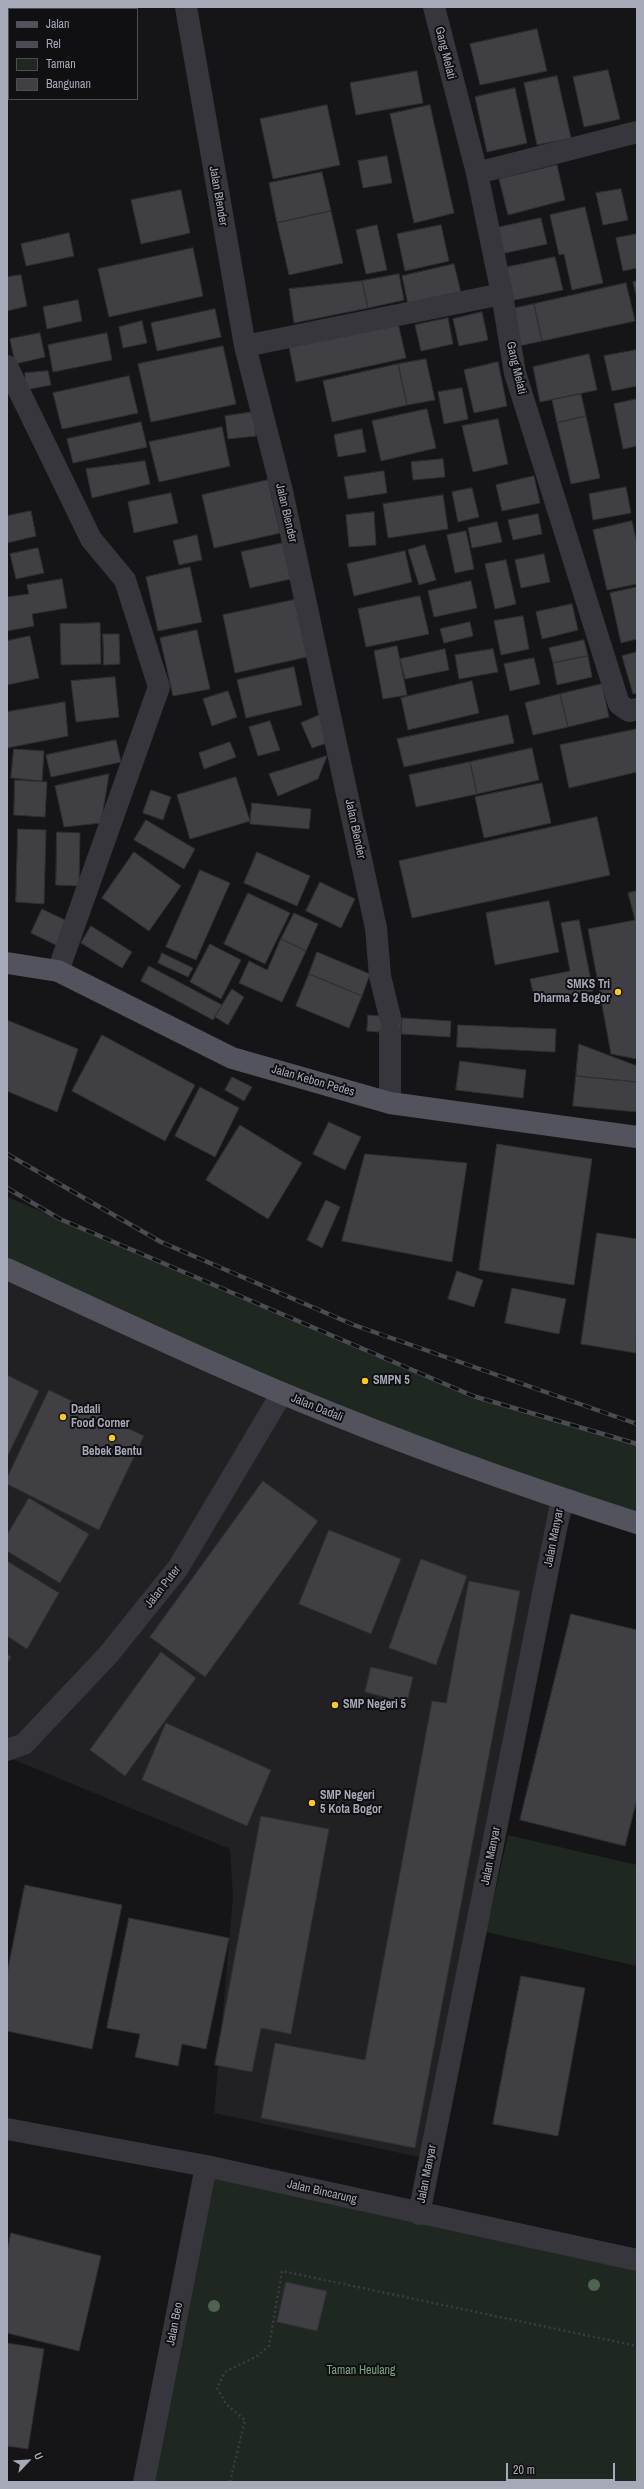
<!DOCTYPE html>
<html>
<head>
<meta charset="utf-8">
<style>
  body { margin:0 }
  #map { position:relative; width:644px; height:2489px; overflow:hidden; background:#151517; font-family:"Archivo Narrow",sans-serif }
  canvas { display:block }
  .frame { position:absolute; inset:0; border:8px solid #a6aab8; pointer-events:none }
  .legend { position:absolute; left:8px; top:8px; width:130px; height:92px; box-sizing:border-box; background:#101012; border:1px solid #4c4e54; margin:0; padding:5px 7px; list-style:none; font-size:12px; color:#a6aab8 }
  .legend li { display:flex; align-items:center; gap:8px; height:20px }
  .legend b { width:20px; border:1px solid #4c4e54 }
  .north { position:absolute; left:8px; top:2441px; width:40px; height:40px; -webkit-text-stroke:3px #101012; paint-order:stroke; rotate:65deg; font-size:11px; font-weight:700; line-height:16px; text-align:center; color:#a6aab8 }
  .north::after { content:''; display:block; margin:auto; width:14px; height:18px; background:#a6aab8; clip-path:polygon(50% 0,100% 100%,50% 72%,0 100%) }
  .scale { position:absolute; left:506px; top:2463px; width:109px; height:18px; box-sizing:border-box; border:2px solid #a6aab8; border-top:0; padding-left:5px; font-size:12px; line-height:14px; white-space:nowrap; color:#a6aab8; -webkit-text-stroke:3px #101012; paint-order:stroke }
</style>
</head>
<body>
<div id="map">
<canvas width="644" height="2489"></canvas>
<div class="frame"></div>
<ul class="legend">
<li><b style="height:5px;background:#52535c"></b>Jalan</li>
<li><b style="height:5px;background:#4b4c53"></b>Rel</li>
<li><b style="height:11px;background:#1f2721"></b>Taman</li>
<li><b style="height:11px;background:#3f3f44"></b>Bangunan</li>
</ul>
<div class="north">U</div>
<div class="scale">20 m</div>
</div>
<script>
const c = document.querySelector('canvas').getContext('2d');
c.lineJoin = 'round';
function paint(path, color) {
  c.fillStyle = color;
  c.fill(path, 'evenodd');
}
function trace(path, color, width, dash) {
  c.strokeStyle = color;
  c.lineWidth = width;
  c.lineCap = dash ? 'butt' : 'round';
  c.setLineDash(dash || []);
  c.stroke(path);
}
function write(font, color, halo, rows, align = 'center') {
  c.font = font + ' "Archivo Narrow",sans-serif';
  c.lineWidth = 4;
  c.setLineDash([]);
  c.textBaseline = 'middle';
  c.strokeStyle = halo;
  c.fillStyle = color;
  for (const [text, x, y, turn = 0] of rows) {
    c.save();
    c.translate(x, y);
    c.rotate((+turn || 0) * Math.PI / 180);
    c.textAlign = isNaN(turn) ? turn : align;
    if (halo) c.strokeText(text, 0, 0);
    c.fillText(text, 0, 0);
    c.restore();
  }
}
paint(new Path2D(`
  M7,1266L576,1503L558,1554L428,2159L214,2113L233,1897L230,1849L7,1757Z`), '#212124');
paint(new Path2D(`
  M7,1197L473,1396L637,1444V1522L576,1503L7,1268Z
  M508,1835L637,1865V1966L486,1932Z
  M206,2166L637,2255V2482H144Z`), '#1f2721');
const building = new Path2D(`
  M537,29L547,71L480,85L470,44Z
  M608,70L620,119L584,127L573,77Z
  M417,71L423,103L356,115L350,83Z
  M557,76L571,138L537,145L524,83Z
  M515,88L527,143L487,152L475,97Z
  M327,105L340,165L273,179L260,119Z
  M430,105L454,213L414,223L390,114Z
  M387,156L392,183L363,188L358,161Z
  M557,165L565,200L508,215L499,179Z
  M322,172L331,211L277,223L269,183Z
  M621,189L628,220L603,225L596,193Z
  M181,190L190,233L141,244L131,200Z
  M585,207L603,283L572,290L564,254L559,255L550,215Z
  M331,211L343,263L289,275L277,223Z
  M541,218L547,244L496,255L491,229Z
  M377,225L387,270L366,274L356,230Z
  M441,225L449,261L405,271L397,234Z
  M69,233L74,256L26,266L21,244Z
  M637,234V268L623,271L616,238Z
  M193,248L203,296L109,317L98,269Z
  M555,257L563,290L510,301L503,268Z
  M454,264L461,293L408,304L402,276Z
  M399,274L404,300L368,308L362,281Z
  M21,275L27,306L7,311V277Z
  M362,281L368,308L294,323L289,289Z
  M637,281V299L633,282Z
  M626,283L635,321L542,341L534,304Z
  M78,300L82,321L47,329L43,307Z
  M534,304L542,341L514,347L506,310Z
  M215,309L221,337L157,351L151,323Z
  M482,312L488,340L459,346L453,319Z
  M448,318L453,344L421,351L415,325Z
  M142,321L147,343L123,348L119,327Z
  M398,323L406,358L296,382L289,347Z
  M40,333L45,357L15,364L10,339Z
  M107,333L112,360L53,372L48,345Z
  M223,346L236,404L151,422L138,364Z
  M636,350L637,386L612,391L604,356Z
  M589,354L597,390L540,402L533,367Z
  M426,359L435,400L407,405L398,364Z
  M498,362L507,406L474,413L464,370Z
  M398,364L407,405L332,422L323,381Z
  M48,371L51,385L25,390V373Z
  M129,376L138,413L62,429L53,393Z
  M462,388L468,419L444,424L438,392Z
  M581,394L586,416L557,423L552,400Z
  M637,399V446L623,449L614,404Z
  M427,409L436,448L381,461L372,421Z
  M254,412L256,436L228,439L225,416Z
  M586,416L600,478L571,484L557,423Z
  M498,419L508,464L473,472L462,426Z
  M141,422L147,447L73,463L67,439Z
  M222,427L230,466L159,482L149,442Z
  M362,429L366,452L338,457L334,435Z
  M443,459L445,477L413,480L411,462Z
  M145,461L150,484L92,498L86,469Z
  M384,471L387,493L348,499L344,477Z
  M534,476L540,503L502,511L496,485Z
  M268,480L280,533L214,548L202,495Z
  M626,487L631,513L593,520L589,494Z
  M472,488L479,517L458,522L452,492Z
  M171,493L178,523L134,533L128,502Z
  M443,495L448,529L388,538L383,504Z
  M31,511L36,536L7,543V516Z
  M374,512L376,545L349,547L346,515Z
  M538,514L542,534L513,540L508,520Z
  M632,521L637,544V584L607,590L593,530Z
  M497,522L502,542L472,548L468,528Z
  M466,531L474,569L455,573L447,535Z
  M197,535L202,560L179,565L173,541Z
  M283,543L291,579L250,588L241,552Z
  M425,545L436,580L419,585L408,550Z
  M38,548L44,573L16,579L10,554Z
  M405,551L412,582L354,596L347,564Z
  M544,554L550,582L521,588L515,560Z
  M506,560L516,604L495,609L485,564Z
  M190,567L202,622L158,631L146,577Z
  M62,579L67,608L32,614L34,626L7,631V597L29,594L27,585Z
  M471,581L477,608L434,617L428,591Z
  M637,587V639L621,643L610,593Z
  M420,596L429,634L366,647L358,609Z
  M298,599L311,656L235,673L223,615Z
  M572,604L578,630L542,639L536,612Z
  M523,616L529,649L501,655L494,621Z
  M470,622L473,636L444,643L440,629Z
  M100,623L101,664L61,665L60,624Z
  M197,630L210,689L173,696L160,638Z
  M103,634H119L120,664L104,665Z
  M30,636L39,678L7,685V641Z
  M584,640L588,656L553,663L549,648Z
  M397,646L407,695L383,699L374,651Z
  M445,649L449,670L405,679L400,659Z
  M493,649L498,672L459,679L455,655Z
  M637,652V693L633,694L622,656Z
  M588,656L592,677L557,685L553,663Z
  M534,658L540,684L510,691L504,664Z
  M294,667L302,705L246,718L237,680Z
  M115,677L119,717L76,722L71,681Z
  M472,681L479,713L408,730L401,698Z
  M602,684L609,717L568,727L560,694Z
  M228,691L237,717L212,726L203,699Z
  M560,694L568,727L533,735L525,703Z
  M65,702L68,736L7,748V712Z
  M322,714L333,741L312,748L301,723Z
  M508,715L514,743L404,767L397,739Z
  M270,721L280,750L258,756L249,727Z
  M637,729V772L569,788L560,745Z
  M116,740L121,762L51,777L46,755Z
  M230,742L236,757L204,769L199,753Z
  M532,748L539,780L477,794L470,762Z
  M14,749L44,751L42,781L11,778Z
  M327,756L318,779L278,796L269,774Z
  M470,762L477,794L416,807L409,775Z
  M109,774L101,823L64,827L55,786Z
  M236,777L250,821L190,839L177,795Z
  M15,780L47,782L45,817L14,815Z
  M542,783L551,823L484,838L475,797Z
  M151,790L171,797L163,820L143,813Z
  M252,803L311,809L309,829L250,824Z
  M597,817L610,875L412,918L399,861Z
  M146,820L195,849L184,869L134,840Z
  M18,829L46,830L44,904L16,902Z
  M57,832L80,833L79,886L56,885Z
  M134,852L181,886L149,931L102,898Z
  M257,852L310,876L297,906L244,883Z
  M200,870L230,883L196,960L166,947Z
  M320,882L355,899L341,928L306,911Z
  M637,891V1059L611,1054L588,929L635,920L628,893Z
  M248,893L290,913L265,964L224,944Z
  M549,901L559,952L495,965L486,913Z
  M42,909L69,922L58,946L31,933Z
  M294,913L318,924L306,951L281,939Z
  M579,920L593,991L535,1002L530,979L570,971L561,923Z
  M91,926L132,952L122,968L81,943Z
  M281,939L306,951L282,1002L239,983L249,961L267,970Z
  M210,944L241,960L221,999L190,982Z
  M317,952L370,974L362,996L309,974Z
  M162,953L193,968L188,977L158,963Z
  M149,966L222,1005L213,1020L141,981Z
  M309,974L362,996L349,1028L296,1006Z
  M232,989L244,997L228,1025L215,1017Z
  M368,1015L402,1018L401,1034L367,1031Z
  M402,1018L451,1021L450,1037L401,1034Z
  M7,1020L78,1049L57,1112L7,1091Z
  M458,1025L556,1029L555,1052L457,1047Z
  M102,1035L195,1085L165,1141L72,1091Z
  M579,1044L637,1066V1082L576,1076Z
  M460,1061L526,1070L523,1098L456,1090Z
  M576,1076L637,1082V1112L573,1106Z
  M232,1077L252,1087L244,1101L225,1090Z
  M200,1087L239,1108L215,1157L175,1136Z
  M329,1122L361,1137L345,1170L313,1154Z
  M240,1125L302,1163L268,1219L206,1180Z
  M497,1144L592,1159L574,1285L479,1270Z
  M365,1154L467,1163L452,1262L342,1241Z
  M326,1200L340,1207L322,1248L307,1240Z
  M597,1233L637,1239L636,1353L581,1344Z
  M457,1271L483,1280L474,1307L448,1299Z
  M512,1288L566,1299L559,1334L505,1323Z
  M7,1375L39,1391L7,1457Z
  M49,1390L144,1436L99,1530L7,1484V1478Z
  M263,1481L318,1521L205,1677L150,1637Z
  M29,1498L89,1534L60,1583L7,1551V1535Z
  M329,1530L401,1559L371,1634L299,1604Z
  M421,1559L467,1576L436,1665L389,1648Z
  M7,1561L59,1593L27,1649L7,1636Z
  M469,1581L520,1591L415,2148L261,2118L275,2043L365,2060L432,1701L446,1703Z
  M571,1614L637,1630V1799L625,1846L520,1820Z
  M161,1652L196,1678L125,1776L90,1750Z
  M7,1654L11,1657L7,1663Z
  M371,1667L413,1677L407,1703L365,1692Z
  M166,1723L271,1770L247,1826L142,1780Z
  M261,1816L329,1829L291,2034L261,2028L252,2072L215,2065Z
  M25,1885L122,1905L92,2049L7,2031V1974Z
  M129,1918L229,1938L206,2049L182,2044L178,2066L135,2057L140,2034L107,2028Z
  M521,1976L585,1988L558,2136L493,2124Z
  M11,2233L101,2256L79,2351L7,2333V2252Z
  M286,2282L327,2291L317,2331L277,2322Z
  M7,2343L44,2349L28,2449L7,2446Z`);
paint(building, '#3f3f44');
trace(building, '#2f2f33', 1);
trace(new Path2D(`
  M230,2482L245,2420L226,2404L217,2388L225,2372L257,2356L269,2346L282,2271L637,2346`), '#3c3d43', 2.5, [2, 3]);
trace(new Path2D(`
  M186,7L245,346L282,491L324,688L376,928L380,976L390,1017
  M434,7L477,173L502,294L515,373L619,704L629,711L637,709
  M477,173L637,132
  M245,346L502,294
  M7,366L91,539L125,580L159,687L58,971
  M390,1103V1033
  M7,1750L24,1744L108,1655L178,1568L282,1393
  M7,2129L206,2166L637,2260
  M419,2214L562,1499
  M144,2482L206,2166`), '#36363c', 22);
trace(new Path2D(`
  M7,963L58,971L232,1058L390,1103L637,1137
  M7,1269C99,1311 191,1355 284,1394C399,1442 518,1485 637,1523`), '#52535c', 22);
const rail = new Path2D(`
  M7,1154L161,1242L354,1325L637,1424
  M7,1188L60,1219L473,1396L637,1444`);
trace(rail, '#4b4c53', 4.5);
trace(rail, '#101012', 3, [9]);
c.fillStyle = '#4e6451';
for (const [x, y] of [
  [594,2285],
  [214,2306]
]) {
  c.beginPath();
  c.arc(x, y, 6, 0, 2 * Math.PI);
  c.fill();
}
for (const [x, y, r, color] of [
  [618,992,4,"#fcc528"],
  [365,1381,4,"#fcc528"],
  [63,1417,4,"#fcc528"],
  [112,1438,4,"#fcc528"],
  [335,1705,4,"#fcc528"],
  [312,1803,4,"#fcc528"]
]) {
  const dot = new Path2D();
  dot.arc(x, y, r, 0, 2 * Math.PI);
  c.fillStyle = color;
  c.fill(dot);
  trace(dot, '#101012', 1.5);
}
write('12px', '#a6aab8', '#101012', [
  ["Gang Melati",445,53,76],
  ["Jalan Blender",218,196,80],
  ["Gang Melati",516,368,77],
  ["Jalan Blender",286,513,77],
  ["Jalan Blender",355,829,78],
  ["Jalan Kebon Pedes",313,1081,16],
  ["Jalan Dadali",317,1408,22],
  ["Jalan Manyar",554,1538,-79],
  ["Jalan Puter",163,1587,-52],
  ["Jalan Manyar",491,1856,-79],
  ["Jalan Manyar",427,2174,-79],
  ["Jalan Bincarung",322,2192,13],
  ["Jalan Beo",175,2324,-79]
]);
write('bold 12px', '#a6aab8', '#101012', [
  ["SMKS Tri",610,985,"right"],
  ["Dharma 2 Bogor",610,999,"right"],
  ["SMPN 5",373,1381],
  ["Dadali",71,1410],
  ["Food Corner",71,1424],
  ["Bebek Bentu",112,1452,"center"],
  ["SMP Negeri 5",343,1705],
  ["SMP Negeri",320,1796],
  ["5 Kota Bogor",320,1810]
], 'left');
write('12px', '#7ca481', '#101012', [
  ["Taman Heulang",361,2371]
]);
</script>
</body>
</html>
